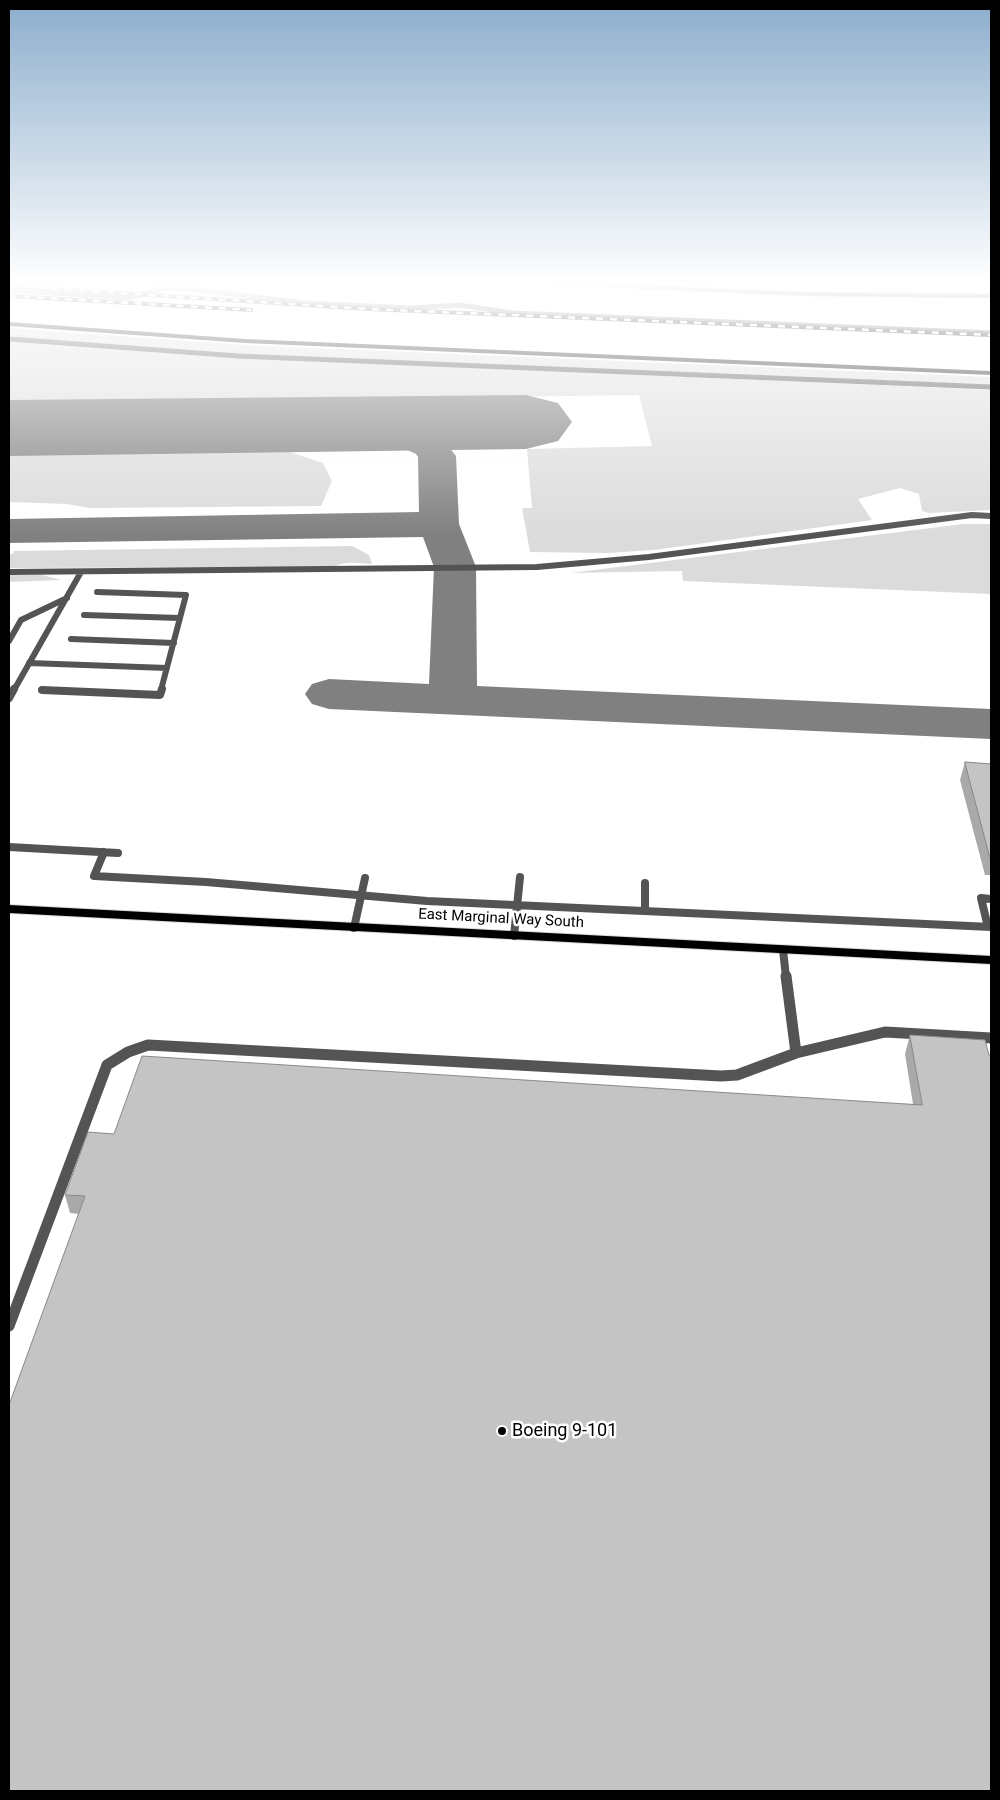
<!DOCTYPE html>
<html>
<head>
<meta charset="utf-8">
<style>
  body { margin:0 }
  #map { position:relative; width:1000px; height:1800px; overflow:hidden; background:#fff; font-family:Roboto,sans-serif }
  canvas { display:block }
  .frame { position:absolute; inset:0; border:10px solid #000; pointer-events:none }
</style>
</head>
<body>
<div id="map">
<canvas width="1000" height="1800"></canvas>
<div class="frame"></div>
</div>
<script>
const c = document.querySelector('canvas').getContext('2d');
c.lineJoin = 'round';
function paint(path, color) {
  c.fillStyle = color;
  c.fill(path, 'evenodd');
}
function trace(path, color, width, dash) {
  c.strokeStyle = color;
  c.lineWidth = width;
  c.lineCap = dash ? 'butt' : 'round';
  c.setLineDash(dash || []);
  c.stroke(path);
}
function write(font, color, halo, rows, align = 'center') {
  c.font = font + ' Roboto,sans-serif';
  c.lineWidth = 5;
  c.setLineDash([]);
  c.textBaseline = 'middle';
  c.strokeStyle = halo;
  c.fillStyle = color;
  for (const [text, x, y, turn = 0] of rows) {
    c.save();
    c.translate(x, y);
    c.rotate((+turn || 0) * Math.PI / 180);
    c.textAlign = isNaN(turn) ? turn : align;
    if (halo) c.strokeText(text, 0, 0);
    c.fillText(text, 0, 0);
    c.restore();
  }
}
paint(new Path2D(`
  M9,328L246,345L991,377V385L231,354L9,337Z
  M9,342L219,357L991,390V510L929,513L922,511L919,494L900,488L858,499L872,520L654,550L607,553L530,552L522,508H532L527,449L652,446L639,395L9,404Z
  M287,451L323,463L332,481L321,506L90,508L67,504L9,502V455Z
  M963,524H991V594L683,581L682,571L570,573Z
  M352,546L369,555L372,564C361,564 344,560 335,567L9,568V554H13L14,551Z
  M9,575H42L61,580L9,582Z`), '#dbdbdb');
paint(new Path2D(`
  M344,413L386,417L413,424L442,438L456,456L459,524L476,567L477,686L991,709V739L329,709L312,704L305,694L312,684L329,679L429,684L434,567L423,537L9,543V519L419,512L418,457L416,454L383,439L331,432L326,424L331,416Z`), '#808080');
paint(new Path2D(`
  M526,395L558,403L572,422L558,441L526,449L9,456V400Z`), '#808080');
const primary = new Path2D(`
  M9,905L991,956V964L9,913Z`);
const highway = new Path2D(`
  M549,283H598L806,292L991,294V298L806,296L553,285Z`);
trace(primary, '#dbdbdb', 2);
trace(highway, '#dbdbdb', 2);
trace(new Path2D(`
  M9,290L129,298L162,288H183L306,303L410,308L460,305L513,313L991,333
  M9,339L238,356L991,387`), '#545454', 5);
trace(new Path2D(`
  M9,572L537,567L649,557L972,515L991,516
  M97,592L186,595L161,690
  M84,615L180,618
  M71,639L174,643
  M9,641L21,620L67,598
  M29,663L167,668
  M14,690L81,572
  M42,690H44`), '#545454', 6);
trace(new Path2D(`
  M42,690L160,695L162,689
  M9,698L14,689
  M9,847L118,853
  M104,852L94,876L206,882L427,901L991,927
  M645,883V911
  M988,927L981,898L991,899
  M354,928L365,878
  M514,936L520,877
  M783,950L786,977`), '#545454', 8);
trace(new Path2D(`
  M786,976L796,1053
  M9,1326L107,1065L128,1052L148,1045L721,1076L737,1075L796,1053L885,1032L991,1038`), '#545454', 11);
paint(new Path2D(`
  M9,322L245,339L991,371V375L245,343L9,326Z`), '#212121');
paint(primary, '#000');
paint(highway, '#000');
const rail = new Path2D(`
  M9,286L368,309L991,335
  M9,296L251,310`);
trace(rail, '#000', 4);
trace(rail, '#fff', 2.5, [7]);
paint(new Path2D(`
  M965,762L991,764V875H985L960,780Z
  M910,1035L985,1040L991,1791L79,1214L70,1213L65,1195L913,1104L905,1054Z`), '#a9a9a9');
const building = new Path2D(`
  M965,762L991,764V857H990Z
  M910,1035L985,1040L989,1055L991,1056V1791H9V1405L85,1196L65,1195L88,1132L114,1134L142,1056L922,1105Z`);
paint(building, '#c4c4c4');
trace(building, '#898989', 1);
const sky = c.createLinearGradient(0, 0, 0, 535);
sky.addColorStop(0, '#8cadcc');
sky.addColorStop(0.53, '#fff');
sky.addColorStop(1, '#ffffff00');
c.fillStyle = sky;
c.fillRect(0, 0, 1000, 535);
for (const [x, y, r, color] of [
  [502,1431,5,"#000"]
]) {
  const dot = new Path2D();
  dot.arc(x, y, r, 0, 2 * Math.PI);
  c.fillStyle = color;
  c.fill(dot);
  trace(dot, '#fff', 2);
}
write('15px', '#000', '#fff', [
  ["East Marginal Way South",501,919,3]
]);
write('18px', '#000', '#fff', [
  ["Boeing 9-101",512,1431]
], 'left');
</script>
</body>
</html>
